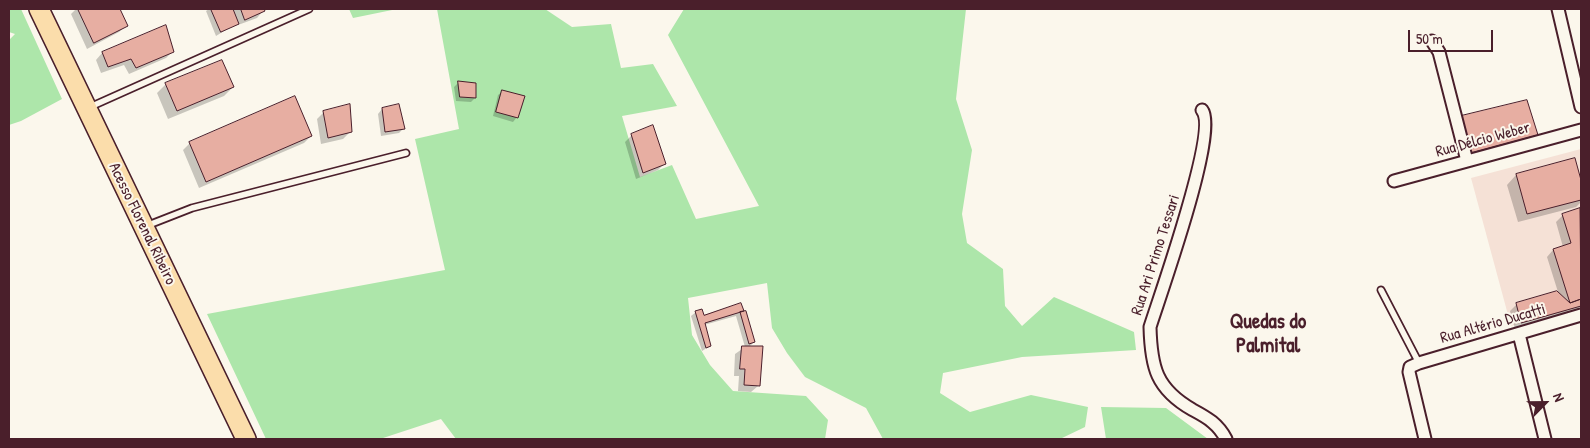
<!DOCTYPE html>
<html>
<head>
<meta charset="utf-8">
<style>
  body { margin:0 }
  #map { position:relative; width:1590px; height:448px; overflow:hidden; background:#fbf7ec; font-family:"Patrick Hand",sans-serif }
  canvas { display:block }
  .frame { position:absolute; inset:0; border:10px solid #4a1f2b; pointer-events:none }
  .north { position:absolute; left:1520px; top:378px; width:50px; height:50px; -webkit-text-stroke:4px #fbf7ec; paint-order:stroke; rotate:67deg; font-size:14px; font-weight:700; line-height:20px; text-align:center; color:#4a1f2b }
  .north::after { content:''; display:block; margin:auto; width:18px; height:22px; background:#4a1f2b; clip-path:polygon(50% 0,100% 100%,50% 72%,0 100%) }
  .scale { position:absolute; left:1408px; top:30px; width:85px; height:22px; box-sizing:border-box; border:2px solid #4a1f2b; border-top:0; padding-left:6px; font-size:15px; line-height:18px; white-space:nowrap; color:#4a1f2b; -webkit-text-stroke:4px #fbf7ec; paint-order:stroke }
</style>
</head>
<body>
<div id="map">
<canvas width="1590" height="448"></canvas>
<div class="frame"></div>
<div class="north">N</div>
<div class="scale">50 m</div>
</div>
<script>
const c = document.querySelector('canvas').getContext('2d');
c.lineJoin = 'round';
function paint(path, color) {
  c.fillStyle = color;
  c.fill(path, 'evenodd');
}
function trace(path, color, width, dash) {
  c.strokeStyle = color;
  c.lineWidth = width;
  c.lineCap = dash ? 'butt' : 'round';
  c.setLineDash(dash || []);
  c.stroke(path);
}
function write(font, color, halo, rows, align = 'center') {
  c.font = font + ' "Patrick Hand",sans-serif';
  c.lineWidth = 4;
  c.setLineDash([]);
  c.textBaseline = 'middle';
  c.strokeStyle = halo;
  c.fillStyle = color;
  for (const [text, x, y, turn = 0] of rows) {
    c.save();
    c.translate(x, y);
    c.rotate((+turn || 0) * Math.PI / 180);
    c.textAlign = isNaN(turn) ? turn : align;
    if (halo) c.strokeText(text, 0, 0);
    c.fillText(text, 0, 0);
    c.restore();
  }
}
paint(new Path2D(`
  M1581,149V307L1511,326L1471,178Z`), '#f5e1d6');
paint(new Path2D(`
  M9,9H21L62,99L21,121L9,125V40L15,34L9,32Z
  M349,9H397L353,18Z
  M437,9H545L572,27L611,24L621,68L653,64L677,106L622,116L640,177L672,165L696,219L759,206L668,35L684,9H966L956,99L972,150L962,214L967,243L1003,269L1005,306L1022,326L1054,297L1134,332L1136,350L1022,357L943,373L940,393L970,412L1031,395L1088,407L1085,427L1060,439H883L866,408L805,377L787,353L772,328L767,283L688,298L692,335L710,365L733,391L806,396L828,420L825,439H456L441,419L380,439H266L207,314L445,270L415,139L459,129Z
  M1101,407L1166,408L1208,439H1106Z`), '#ade6aa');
paint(new Path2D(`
  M76,9H119L126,26L119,32L87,49L71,14Z
  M209,9H263V11L257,18L238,25L237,23L216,36L206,11Z
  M173,51L166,58L129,74L124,65L101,73L96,60L102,53Z
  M459,82L475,98L471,102L456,101L454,87Z
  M166,84L233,87L224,96L168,119L157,93Z
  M503,91L517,117L513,122L493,116L498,95Z
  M382,109L403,129L399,133L381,136L378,114Z
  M324,112L350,132L343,139L321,144L317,119Z
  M1452,126L1536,134L1527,144L1462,161Z
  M632,135L664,164L658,170L636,179L625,142Z
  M311,136L304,143L199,188L183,150L190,143Z
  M1574,160L1581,184V202L1576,207L1518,222L1507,185L1516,175Z
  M1579,210L1581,218V306L1575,312L1515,329L1510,311L1517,304L1558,292L1547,257L1553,250L1563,247L1556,222L1563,215Z
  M740,305L754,342L749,347L758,386L751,392L738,391L739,376H734L735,354L745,347L736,316L704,325L710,346L702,351L691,316L696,312L703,316Z`), '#0003');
const building = new Path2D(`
  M78,9H120L128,26L94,43Z
  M211,9H233L239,24L221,32Z
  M241,9H264L265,11L245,20Z
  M166,25L174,52L136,68L131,59L108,67L102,52Z
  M222,60L234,87L177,111L165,83Z
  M458,81L476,83V98L460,97Z
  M502,90L525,96L518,118L496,112Z
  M295,96L312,136L206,182L189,142Z
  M1527,100L1538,135L1471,153L1461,116Z
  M350,104L352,132L328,138L323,111Z
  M399,104L405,129L385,132L382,108Z
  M653,125L666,164L643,173L631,134Z
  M1575,158L1581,180V200L1527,214L1516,174Z
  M1580,208L1581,299L1570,303L1553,249L1571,243L1562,214Z
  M1557,291L1570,303L1581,299V306L1521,323L1516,303Z
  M741,303L744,311L705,323L711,346L706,348L695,311L702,309L704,315Z
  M746,311L755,342L749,344L740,312Z
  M742,346H763L760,386L744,385L745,369H740Z`);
paint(building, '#e7aea2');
trace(building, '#4a1f2b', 1);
const service = new Path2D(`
  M90,107L309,9
  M146,226L192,208L406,153
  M1381,290L1419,363`);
const minor = new Path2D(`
  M1558,9L1581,107
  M1432,41L1439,52L1467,161
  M1202,110C1219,131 1160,295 1150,327C1151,367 1156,389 1193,410C1208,418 1218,424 1226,439
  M1394,181L1581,130
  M1519,334L1545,439
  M1425,439L1409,372L1410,367L1419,363L1581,315`);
const trunk = new Path2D(`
  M39,9L246,439`);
trace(service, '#4a1f2b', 9);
trace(minor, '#4a1f2b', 15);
trace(trunk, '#4a1f2b', 22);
trace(service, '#fbf7ec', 5.5);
trace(minor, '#fbf7ec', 11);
trace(trunk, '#fbddab', 19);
write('16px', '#4a1f2b', '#fbf7ec', [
  ["Rua Délcio Weber",1483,140,-15],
  ["Acesso Florenal Ribeiro",142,224,64],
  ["Rua Ari Primo Tessari",1156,255,-72],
  ["Rua Altério Ducatti",1493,324,-16]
]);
write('bold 21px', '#4a1f2b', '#fbf7ec', [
  ["Quedas do",1268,322],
  ["Palmital",1268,346]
]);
</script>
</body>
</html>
